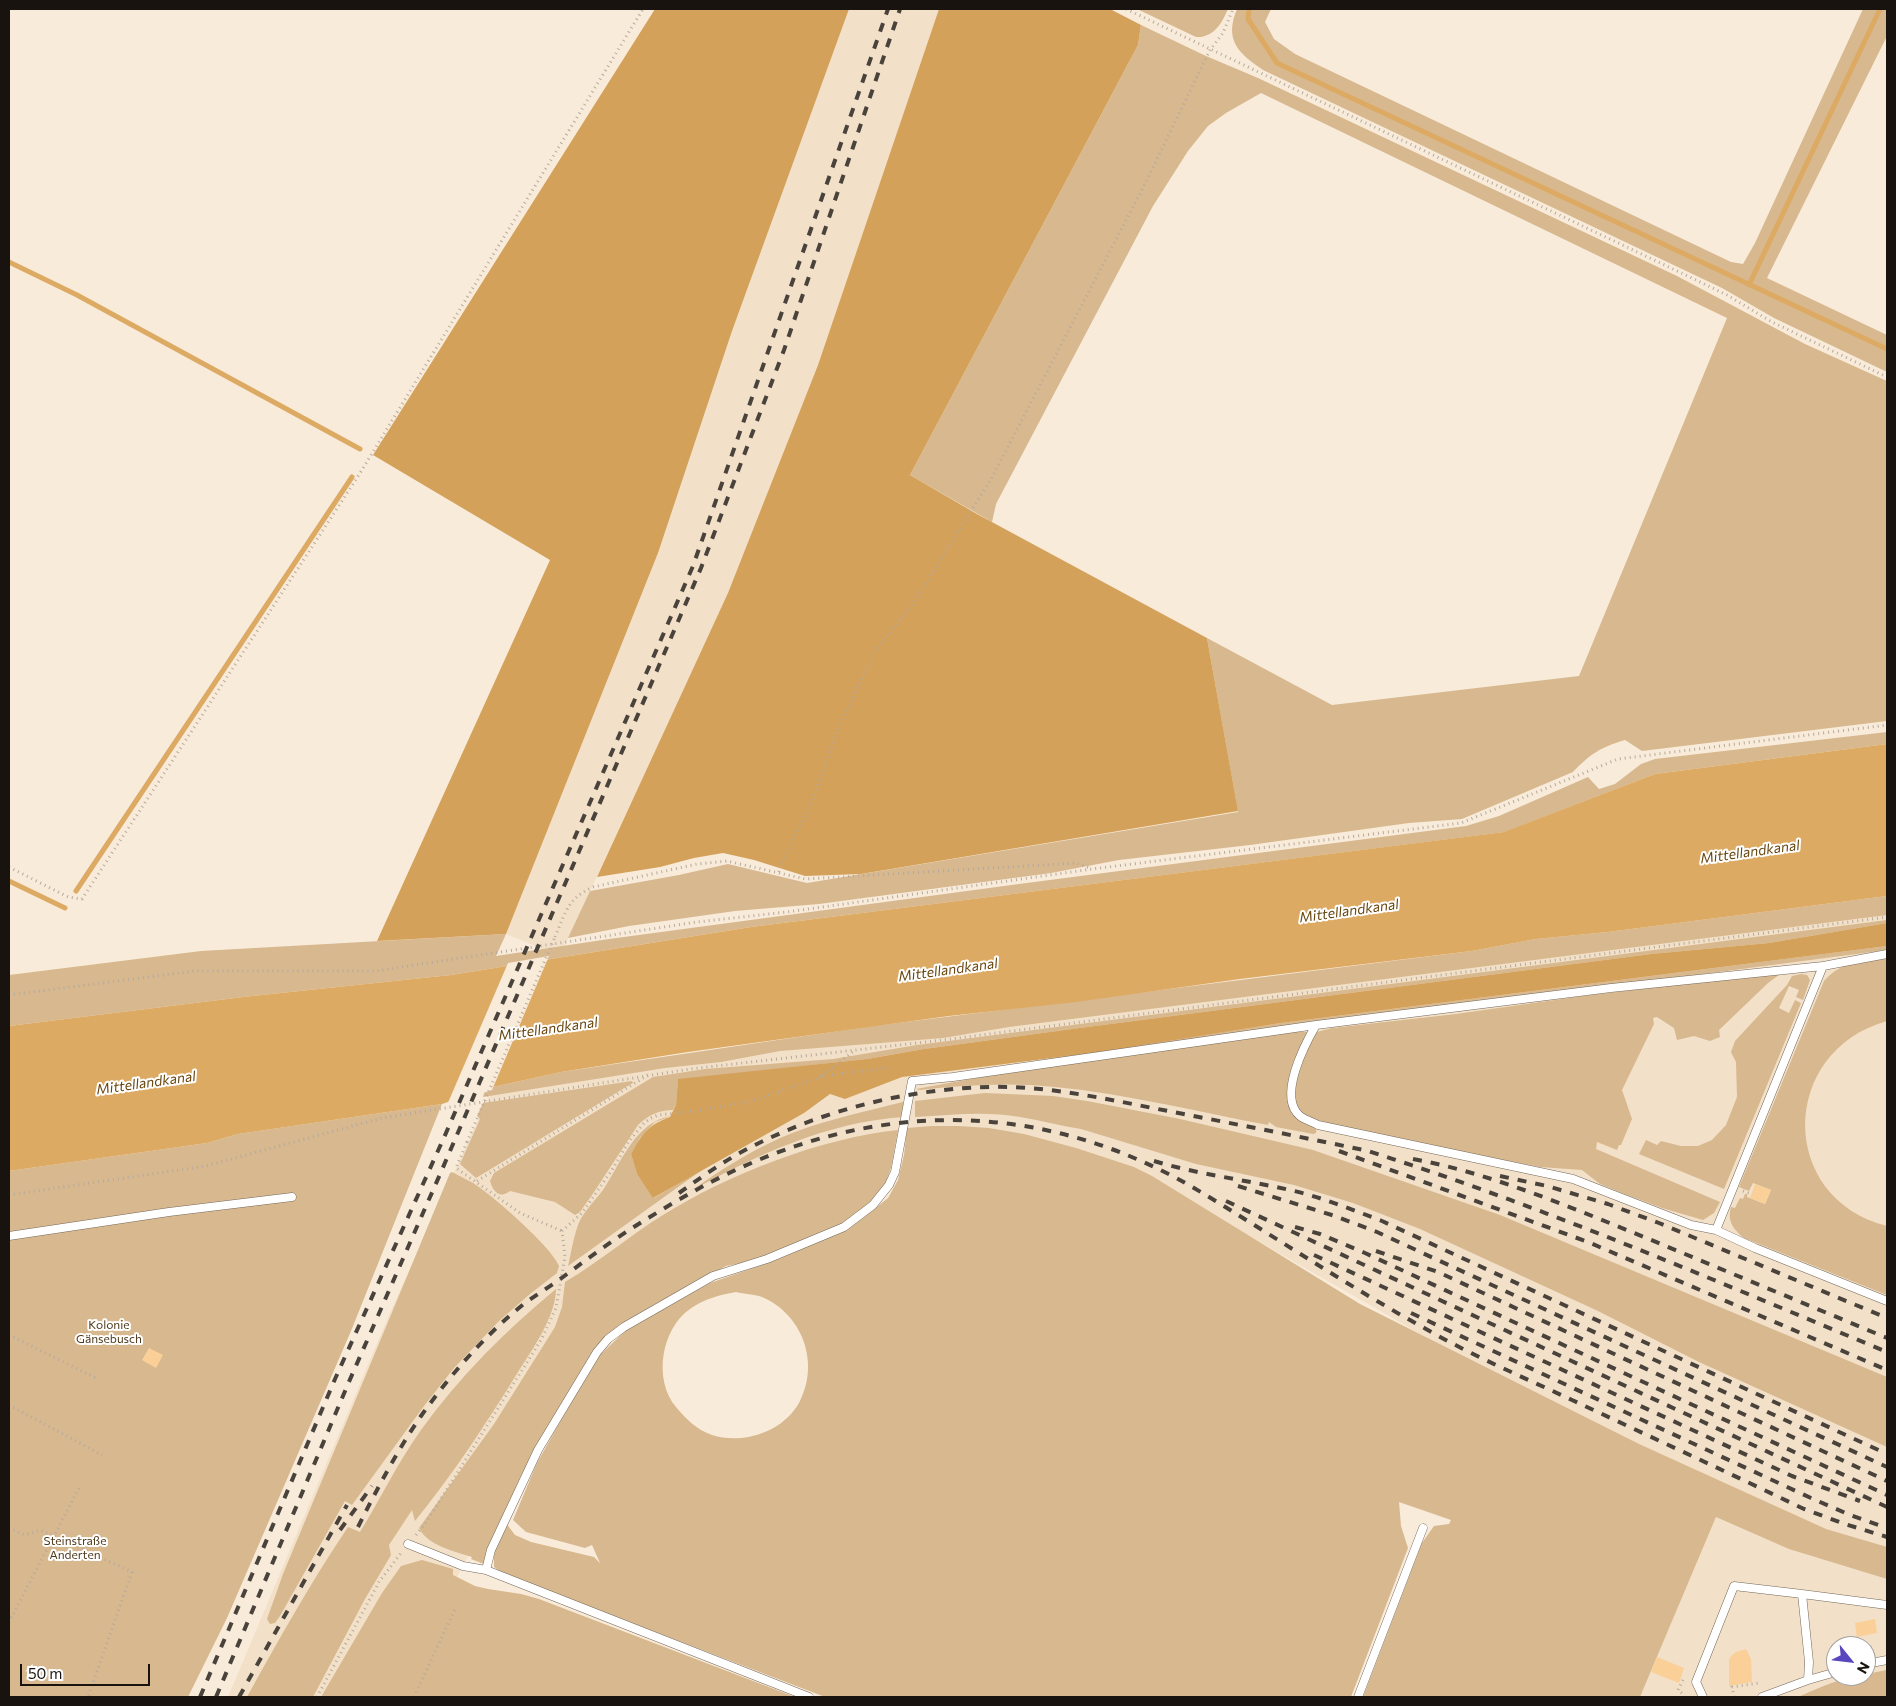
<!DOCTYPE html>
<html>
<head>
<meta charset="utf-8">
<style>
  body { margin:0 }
  #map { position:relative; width:1896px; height:1706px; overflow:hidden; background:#f8ebda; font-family:Commissioner,sans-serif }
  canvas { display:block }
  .frame { position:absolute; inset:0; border:10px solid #18130e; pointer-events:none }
  .north { position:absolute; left:1826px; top:1636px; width:50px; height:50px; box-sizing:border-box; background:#fff; border:1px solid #a3a19f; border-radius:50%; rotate:119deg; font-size:14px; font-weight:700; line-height:20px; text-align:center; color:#18130e }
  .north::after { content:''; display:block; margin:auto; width:18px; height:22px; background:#5746be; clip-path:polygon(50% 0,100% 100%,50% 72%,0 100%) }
  .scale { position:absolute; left:20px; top:1664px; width:130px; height:22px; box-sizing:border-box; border:2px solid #18130e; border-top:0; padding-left:6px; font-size:15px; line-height:18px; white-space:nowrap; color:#18130e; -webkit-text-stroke:4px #fff; paint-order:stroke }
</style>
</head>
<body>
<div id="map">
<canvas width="1896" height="1706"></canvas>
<div class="frame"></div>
<div class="north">N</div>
<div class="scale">50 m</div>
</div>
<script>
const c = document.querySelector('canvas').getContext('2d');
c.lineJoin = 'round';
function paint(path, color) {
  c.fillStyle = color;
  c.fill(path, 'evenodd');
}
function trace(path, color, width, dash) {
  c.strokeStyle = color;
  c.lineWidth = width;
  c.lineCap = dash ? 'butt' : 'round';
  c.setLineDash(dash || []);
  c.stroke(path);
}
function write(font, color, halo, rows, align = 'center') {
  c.font = font + ' Commissioner,sans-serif';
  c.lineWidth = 4;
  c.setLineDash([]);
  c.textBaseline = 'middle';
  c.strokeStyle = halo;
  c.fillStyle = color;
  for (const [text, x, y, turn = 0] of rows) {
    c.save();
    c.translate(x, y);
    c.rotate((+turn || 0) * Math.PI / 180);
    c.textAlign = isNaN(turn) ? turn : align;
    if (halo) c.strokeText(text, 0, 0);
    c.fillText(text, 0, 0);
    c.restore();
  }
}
paint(new Path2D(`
  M849,9H939L818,365L733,583L560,956L506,934L658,553L732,331Z
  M1887,896V1697H1640L1716,1517L1452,1352L1214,1216L910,1139L894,1141L602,1288L456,1536L468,1556L394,1697H228L389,1315L493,1087L561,1072L866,1027L1472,951L1536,939L1608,932ZM1836,1646H1866V1676H1836Z`), '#f2e0c8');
paint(new Path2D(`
  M1137,9H1228C1222,23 1214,38 1196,37Z
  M1237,9H1271L1265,22L1274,39L1295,54L1731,262L1743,264L1755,243L1863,9H1887V36L1767,278L1887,335V372L1774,318L1722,288L1263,70C1238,53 1224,40 1237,9Z
  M1141,25L1206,56L1258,78L1677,276L1805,344L1887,381V721L1642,751L1625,740C1601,747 1590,754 1573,772L1462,819L1409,823L1250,845L1119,860L1051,873L819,904L735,911L629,926L568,938L590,891L679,875L728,864L807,883L1238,812L1207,638L1332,705L1579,676L1727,318L1261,93L1226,113L1208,126L1188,151L1153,206L996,504L992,522L910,475L1138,45Z
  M1887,732V744L1655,774L1505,832L751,927L451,975L243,997L9,1026V975L201,951L506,934L496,956L609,939L1019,884L1466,826L1499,816L1588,777L1599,789L1615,784L1641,764L1655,759Z
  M1887,896V915L1009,1027L943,1038L780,1051L721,1062L665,1068L483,1097L485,1090L493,1087L561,1072L866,1027L1472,951L1536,939L1608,932Z
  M1887,920V923L1769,943L1651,954L1072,1029L924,1049L867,1059L678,1080L676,1105L673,1110C660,1110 648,1115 638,1125L594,1192L580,1212L575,1215L555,1202L510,1191C500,1199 493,1192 490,1181L494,1173L653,1077L705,1069L833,1059L917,1045Z
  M1887,946V950L1404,1013L1291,1032H1317L1332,1028L1456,1014L1583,996L1783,972L1768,983L1719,1030L1720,1037L1710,1041L1694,1036L1677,1040L1674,1028L1657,1017L1653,1018L1654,1024L1622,1090L1632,1119L1621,1145H1619L1617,1150L1597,1142L1596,1149L1720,1202L1714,1213L1703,1220L1662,1208L1627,1195L1600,1184L1582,1170L1540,1167L1317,1123L1316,1133L1313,1134L1276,1127L1269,1122L1268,1125C1198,1112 1127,1094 1055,1087C1010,1082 965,1085 919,1090L916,1089L1037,1067L1047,1059L1281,1023Z
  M1887,958V1021C1779,1051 1777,1198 1887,1226V1295L1744,1238C1733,1229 1727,1221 1731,1207L1735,1208L1740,1198L1743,1199L1745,1194H1747V1197L1765,1204L1771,1190L1753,1183L1749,1191L1739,1187L1824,981C1841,961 1862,961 1887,958Z
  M1801,974L1807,975L1810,980L1803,1000L1796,997L1799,990L1789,986L1779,1008L1789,1013L1795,1000L1801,1003L1724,1189L1639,1154L1646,1140L1657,1145L1661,1141L1681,1146H1698L1712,1140L1726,1125L1737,1097L1736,1062L1731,1052L1735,1041L1787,985L1792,976Z
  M632,1081L633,1083L626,1087L476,1178L460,1164L480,1119L477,1116L483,1103Z
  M985,1093L1053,1096L1087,1101L1180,1119L1313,1150L1500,1215L1887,1377V1447L1699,1362L1598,1311L1420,1229L1353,1203L1294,1185L1196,1164L1081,1129C1060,1126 1040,1120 1020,1117C985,1111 950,1115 915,1117V1101Z
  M903,1102V1117C828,1122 756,1155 691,1191C723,1168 758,1146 795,1132C830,1119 867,1111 903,1102Z
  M442,1104L351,1331L227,1618L188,1697H9V1171L207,1143L238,1134Z
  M671,1116L655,1122L640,1138L631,1154L637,1174L654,1198L706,1167L568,1266C571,1253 573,1240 577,1228C581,1214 594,1202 603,1190C621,1163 635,1122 671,1116Z
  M932,1126H958L989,1128L1024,1134L1076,1148L1134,1167L1152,1176L1360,1304L1639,1444L1826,1529L1887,1547V1579L1789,1549L1716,1517L1640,1697H1363L1422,1543L1434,1526L1449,1524L1451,1520L1399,1502L1401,1526L1408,1548L1351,1697H825L504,1574L494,1567V1552L506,1523L515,1535L531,1542L594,1557L600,1563L592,1545L585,1548L526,1532L513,1520L537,1463L594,1361L626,1330L710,1283L779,1259L847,1229L863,1218L888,1198L898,1180L904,1155L907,1128ZM736,1292C744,1294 754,1294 762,1297C802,1314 820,1362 800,1401C784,1432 743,1445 712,1435C697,1430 686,1419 676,1407C653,1380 661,1329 690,1309C704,1299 719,1295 736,1292Z
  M898,1130L891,1168L885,1184L865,1208L837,1227L778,1251L752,1261L726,1266L708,1276L621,1324L596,1346L544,1433L520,1478L486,1554L484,1564L471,1559L472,1557C454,1551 428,1546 419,1528L494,1424L555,1327L562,1307L565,1282C599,1262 629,1236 663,1215C729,1174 821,1138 898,1130Z
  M452,1172C459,1176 466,1179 473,1183C492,1195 552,1247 559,1266L557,1273L530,1294L499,1321L454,1368L424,1406L352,1505L345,1501L280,1616L275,1623L270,1624L267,1619L283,1574L450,1173Z
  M556,1289C556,1316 532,1350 518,1372C486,1424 453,1474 415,1521L412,1510L389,1545L391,1555L365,1599L313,1697H247C279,1639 311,1582 348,1527L360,1532C381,1498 398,1462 421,1430C459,1377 506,1330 556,1289Z
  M422,1560L453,1569V1575L475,1586L488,1589L521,1594L539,1599L795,1697H321L382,1593L401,1566Z
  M1887,1670V1697H1798C1819,1688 1842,1676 1866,1676V1674Z`), '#d8b88e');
paint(new Path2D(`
  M655,9H849L732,331L658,553L506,934L377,941L550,560L373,455Z
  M939,9H1110L1141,25L1138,45L910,475L977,514L1207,638L1238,811L861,874L805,876L754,860L723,853L694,858L660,867L597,877L728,593L818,365Z
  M1887,923V946L1281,1023L1099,1052L902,1077L845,1099L830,1094L804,1113L653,1198L637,1174L631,1154C642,1134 648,1125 670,1117L676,1105L678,1079L867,1059L924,1049L1072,1029L1651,954L1769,943Z`), '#d4a15a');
paint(new Path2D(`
  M1887,744V896L1608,932L1536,939L1472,951L1240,979L1076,1002L949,1016L688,1052L561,1072L493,1087L442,1104L238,1134L207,1143L9,1171V1026L243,997L451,975L751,927L1504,832L1655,774Z`), '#ddaa64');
paint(new Path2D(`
  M549,956L492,1090L447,1105L508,963Z`), '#f8ebda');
trace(new Path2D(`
  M1249,9L1248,19L1277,63L1887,349
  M9,262L77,295L360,449
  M1749,285L1880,9
  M9,881L65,908
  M76,891L352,477`), '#ddaa64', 5);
paint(new Path2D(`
  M1755,1184L1771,1190L1765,1204L1750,1198Z
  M149,1348L163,1355L156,1368L142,1360Z
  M1875,1619L1877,1633L1857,1637L1855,1623Z
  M1746,1649L1751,1659L1752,1682L1729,1686V1660L1731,1656L1736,1652Z
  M1657,1657L1684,1668L1679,1683L1651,1672Z`), '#fad098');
const lane = new Path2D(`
  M1823,966L1887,954
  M1716,1230L1823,966L1611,988L1316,1025C1305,1044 1277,1097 1300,1116C1305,1120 1313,1122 1318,1125L1573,1179L1691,1225L1716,1230L1755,1248L1887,1301
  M9,1236L169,1212L292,1197
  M408,1544L463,1566L486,1570
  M1866,1664L1887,1660
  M1808,1680L1809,1662L1802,1594L1887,1605
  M809,1697L486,1570L491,1550L538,1450L597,1352L608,1339L624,1327L713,1276L767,1259L844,1227L873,1205L889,1185L895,1172L912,1081L953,1077L1316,1025
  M1358,1697L1423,1528
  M1703,1697L1696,1682L1734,1586L1802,1594
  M1762,1697L1808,1680L1836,1672`);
trace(lane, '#74685a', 9);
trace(new Path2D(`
  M1126,9L1694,279L1727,295L1772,322L1887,377
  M9,867L68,897L82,899L357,478L643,9
  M779,872L782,862L813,799L837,732L875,651L914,602L991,479L1145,184L1210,50L1223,33L1233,9
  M555,937C566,912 567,899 593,887L697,864L727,861L805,879L1076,863L1090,868
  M9,995L195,971H376L697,922L787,912L1092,869L1461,823L1618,759L1887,725
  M822,1076L887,1068
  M467,1142L456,1168L520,1213L562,1231
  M477,1181L648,1075
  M1743,1191L1751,1194
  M9,1195L206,1166L382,1118L690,1069L943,1040L1887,917
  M9,1335L96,1378
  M9,1405L102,1455
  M79,1488L54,1536L132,1572L88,1697
  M9,1528L25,1535L40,1530L54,1536L9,1622
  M416,1535L425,1524L541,1340L556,1308L565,1257L562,1231L582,1213L612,1170L629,1141L644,1123L651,1118L658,1115L695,1111L752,1101L821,1077L855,1050
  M1683,1680L1678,1690L1683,1694L1684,1697
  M317,1697L379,1582L401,1553
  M414,1697L456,1607
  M1734,1697L1732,1687L1759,1683V1681`), '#b5aa9d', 3, [1, 4]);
trace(lane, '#fff', 8);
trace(new Path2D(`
  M1339,1151L1588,1242L1887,1370
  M1413,1159C1494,1174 1572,1208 1649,1239C1728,1272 1808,1305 1887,1338
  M1154,1161C1200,1175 1248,1180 1294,1191C1324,1198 1353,1210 1382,1221L1887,1454
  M1500,1176L1547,1186L1608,1204L1659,1223L1887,1318
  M1238,1186L1335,1216L1377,1232L1887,1467
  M679,1193C703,1176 728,1158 755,1145C833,1106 925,1085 1011,1087C1064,1089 1116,1101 1168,1111C1235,1124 1302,1137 1368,1151C1545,1207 1716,1281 1887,1352
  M1226,1201L1887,1507
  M1295,1227L1320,1234L1365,1253L1887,1495
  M1376,1251L1438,1272L1887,1481
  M1314,1255L1792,1476L1860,1501
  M1411,1313L1811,1498L1850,1515L1887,1528
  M358,1527C377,1489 397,1451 421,1416C450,1375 486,1334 525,1303C539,1293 554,1284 567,1274C590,1257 613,1240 637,1225C661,1210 686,1195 711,1182C864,1103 1025,1097 1178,1179C1200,1191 1222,1205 1243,1218C1304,1256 1364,1295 1426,1329C1473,1356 1523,1377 1572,1400C1649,1436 1727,1472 1804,1509L1845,1524L1887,1537
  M340,1530L372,1486
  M200,1697L335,1379L446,1133L693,566L888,9
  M216,1697L348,1384L441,1172L701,568L784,350L900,9
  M239,1697L347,1505`), '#4a433c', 4, [9, 9]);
trace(new Path2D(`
  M467,1142L555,937`), '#b5aa9d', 3, [1, 4]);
write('12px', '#4e391a', '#fff', [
  ["Kolonie",109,1325],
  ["Gänsebusch",109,1339],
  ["Steinstraße",75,1541],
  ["Anderten",75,1555]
]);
write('italic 14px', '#68460e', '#fff', [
  ["Mittellandkanal",1750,852,-8],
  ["Mittellandkanal",1349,911,-8],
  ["Mittellandkanal",948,970,-8],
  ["Mittellandkanal",548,1029,-8],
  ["Mittellandkanal",146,1083,-8]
]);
</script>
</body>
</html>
